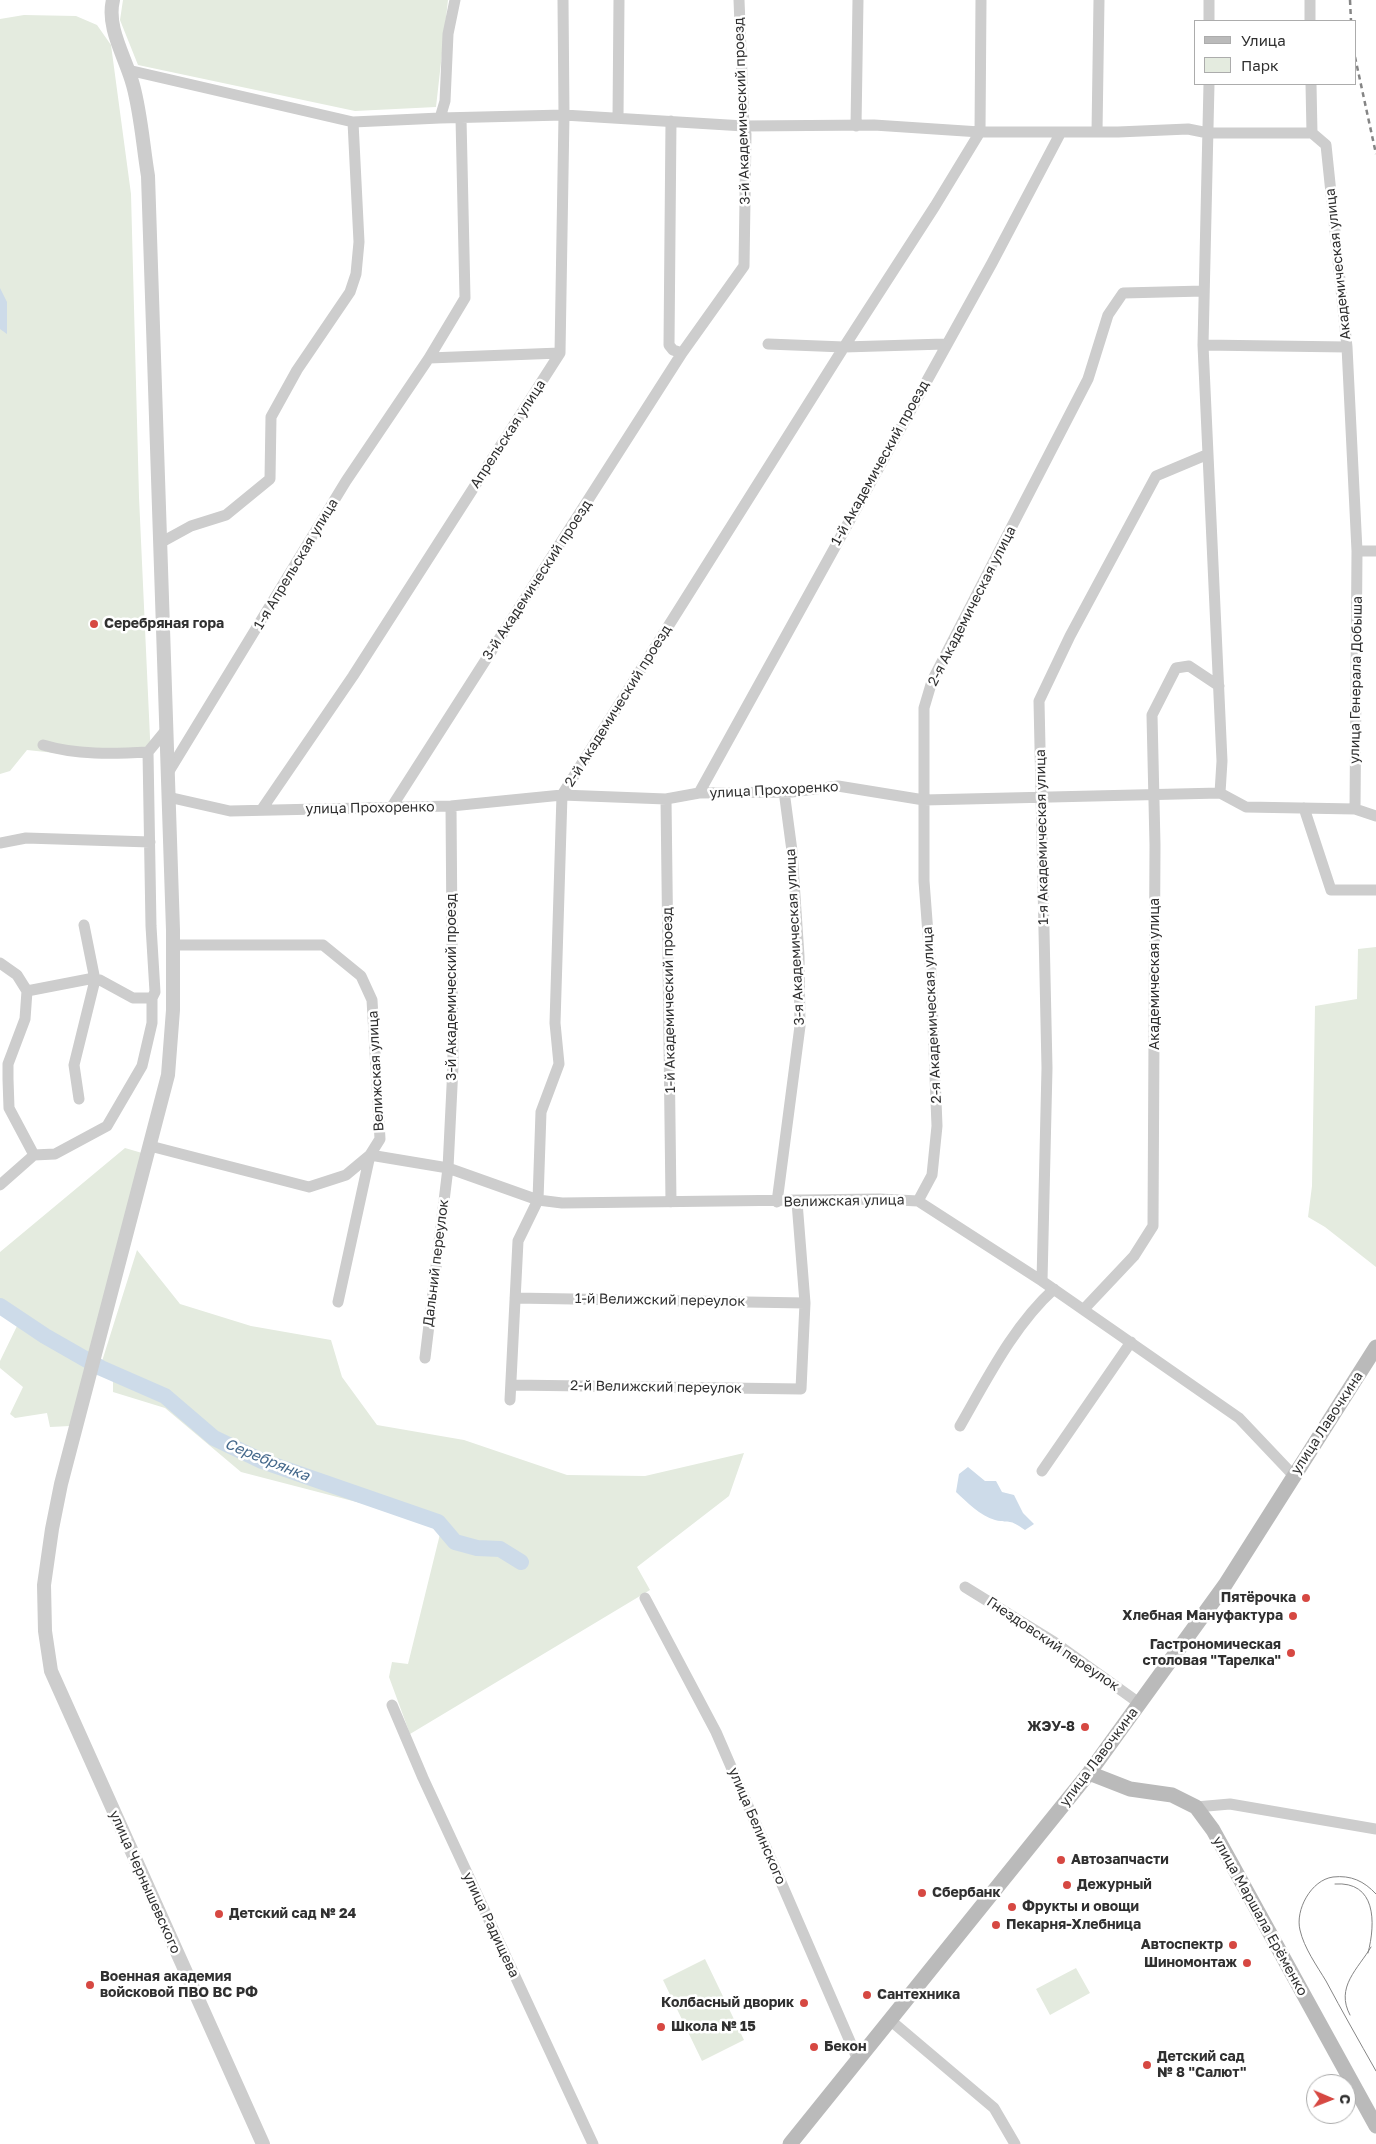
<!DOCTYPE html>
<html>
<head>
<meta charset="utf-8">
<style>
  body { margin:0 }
  #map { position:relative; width:1376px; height:2144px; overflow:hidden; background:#fff; font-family:"Golos Text",sans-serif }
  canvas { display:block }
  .legend { position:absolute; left:1194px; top:20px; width:162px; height:65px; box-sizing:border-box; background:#fff; border:1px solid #acacac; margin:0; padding:6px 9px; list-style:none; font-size:15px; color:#303030 }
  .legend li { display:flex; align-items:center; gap:10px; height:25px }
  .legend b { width:25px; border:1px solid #acacac }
  .north { position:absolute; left:1306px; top:2074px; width:50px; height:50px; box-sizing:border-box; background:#fff; border:1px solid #acacac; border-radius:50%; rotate:91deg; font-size:14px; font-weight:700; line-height:20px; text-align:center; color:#303030 }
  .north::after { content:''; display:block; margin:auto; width:18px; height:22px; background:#d64842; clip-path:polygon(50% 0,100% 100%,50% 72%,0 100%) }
</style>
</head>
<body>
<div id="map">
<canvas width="1376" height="2144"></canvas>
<ul class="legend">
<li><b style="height:6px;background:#bababa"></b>Улица</li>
<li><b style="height:14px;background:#e4ebdf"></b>Парк</li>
</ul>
<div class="north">С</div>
</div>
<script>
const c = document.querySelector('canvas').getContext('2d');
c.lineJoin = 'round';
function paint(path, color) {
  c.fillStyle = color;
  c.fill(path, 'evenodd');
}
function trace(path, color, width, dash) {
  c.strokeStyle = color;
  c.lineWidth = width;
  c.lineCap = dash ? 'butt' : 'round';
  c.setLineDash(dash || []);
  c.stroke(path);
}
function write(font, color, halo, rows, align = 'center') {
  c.font = font + ' "Golos Text",sans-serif';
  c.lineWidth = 5;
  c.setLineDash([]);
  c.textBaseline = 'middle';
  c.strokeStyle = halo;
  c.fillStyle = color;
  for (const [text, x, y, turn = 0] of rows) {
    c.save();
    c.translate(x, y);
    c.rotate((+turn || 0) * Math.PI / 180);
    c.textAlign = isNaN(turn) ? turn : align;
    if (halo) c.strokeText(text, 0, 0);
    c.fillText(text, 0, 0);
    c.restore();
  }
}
paint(new Path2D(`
  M123,0H448L436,107L355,111L138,65L120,20Z
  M24,15L76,16L97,25L111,45L131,194L139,497L150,738L153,757L83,756L27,750L10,771L0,774V19Z
  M1376,947V1267L1325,1227L1308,1217L1312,1186L1315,1006L1357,999L1358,949Z
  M125,1148L142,1153L70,1426L50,1427L47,1413L15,1418L10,1414L23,1387L0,1368V1361L18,1324L0,1311V1252Z
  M137,1250L180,1304L251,1326L331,1340L342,1377L377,1425L464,1440L567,1475L645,1476L744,1453L729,1496L637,1567L650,1590L410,1734L389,1677L392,1662L408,1664L440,1534L422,1519L241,1472L165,1408L113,1392V1380L98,1374Z
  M705,1959L744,2040L702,2061L663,1980Z
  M1076,1968L1090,1993L1050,2015L1036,1989Z`), '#e4ebdf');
paint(new Path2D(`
  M0,288L7,302V334L0,329Z
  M968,1467L985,1481H996L1002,1492L1014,1495L1023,1513L1034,1524L1025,1530C1008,1518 1012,1524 995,1520C980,1516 967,1502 956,1492L959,1474Z`), '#cddbe9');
trace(new Path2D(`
  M0,1306L45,1336L101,1368L165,1396L214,1438L262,1461L438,1522L455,1542L477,1548L500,1549L521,1562`), '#cddbe9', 16);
trace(new Path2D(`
  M1209,0V21
  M1310,0V21
  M128,70L353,122L440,118L445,101L448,34L455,0
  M1209,84L1203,345L1347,347L1326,145L1312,133
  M440,118L564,115L744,126L874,125L980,132H1118L1188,129L1208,133H1312L1311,84
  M618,118L619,0
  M671,121L669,345L673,350L682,353
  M856,126L858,0
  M1097,132L1099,0
  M768,344L844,347L945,344
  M1203,345L1222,761L1220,793
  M1347,347L1357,551L1355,809
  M429,358L465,298L461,118
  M160,543L191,526L226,515L270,479L271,417L297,370L350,292L356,274L359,242L353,122
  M1357,551H1376
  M43,745C76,755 113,754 148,752L166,730
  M168,773L346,481L429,358L560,353
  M699,793L992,263L1061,132
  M168,797L230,811L451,806L562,795L666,799L699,793L792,792L838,786L924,800L1220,793L1246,807L1355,809L1376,816
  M666,799L671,1202
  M391,808L682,353L744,266L746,134L744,126L739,0
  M1304,808L1331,890H1376
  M262,809L353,676L560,353L564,115L563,0
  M0,843L26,838L150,842
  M173,945H323L361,976L372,1000L380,1139L370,1155L338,1302
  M0,963L17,975L27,991L89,979L100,980L133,998H152L155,992L151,926L148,752
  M27,991L25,1019L8,1064V1079L9,1108L34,1155L55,1154L107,1126L142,1066L152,1023V998
  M79,1099L74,1065L95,980L84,925
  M150,1146L309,1187L346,1175L370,1155L448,1168L538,1200L562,1203L879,1199L918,1201L1042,1281L1239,1418L1294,1476
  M0,1185L34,1155
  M918,1201L932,1175L937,1126L931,974L924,881V708L932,681L1088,379L1108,315L1123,293L1204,291
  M777,1202L800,1026L799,956L792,851L784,791
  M1042,1281L1047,1068L1039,701L1070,636L1156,476L1206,455
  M515,1298L805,1303
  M1084,1309L1134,1256L1153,1226L1155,845L1152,715L1176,668L1189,666L1219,686
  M425,1358L448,1168L453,1066L451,806
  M512,1385L801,1389L805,1303L797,1202
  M510,1400L518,1241L538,1200L541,1112L559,1064L555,1023L562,795L844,347L935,206L980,132L981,0
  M960,1426C987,1379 1014,1325 1054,1289
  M1042,1471L1131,1342
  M965,1587L1054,1642L1139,1703
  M645,1598L716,1732L858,2060
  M392,1705L423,1778L593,2144
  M1196,1807L1230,1804L1376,1829
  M890,2020L994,2108L1015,2144`), '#cdcdcd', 11);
trace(new Path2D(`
  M113,0C106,28 126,58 133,85C141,114 143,146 148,176L173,930V1010L168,1075L61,1484L52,1529L44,1585L45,1631L51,1671L263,2144`), '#cdcdcd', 14);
trace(new Path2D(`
  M1089,1773L1130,1789L1172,1795L1196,1807L1213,1830L1376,2126
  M790,2144L1089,1773L1225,1585L1376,1347`), '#bababa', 15);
trace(new Path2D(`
  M1335,1884C1376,1881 1376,1922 1368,1953
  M1376,1894C1364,1881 1351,1875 1333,1877C1311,1880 1295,1910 1300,1930C1304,1948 1317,1966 1326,1981C1342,2011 1359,2041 1376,2071
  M1350,2015C1335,1987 1358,1969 1371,1947`), '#858585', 1);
trace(new Path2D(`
  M1350,0L1351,21
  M1355,57L1376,154`), '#858585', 2.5, [5, 4]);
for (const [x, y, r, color] of [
  [94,624,5,"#d64842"],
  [1306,1598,5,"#d64842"],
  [1293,1616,5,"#d64842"],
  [1291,1653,5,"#d64842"],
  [1085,1727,5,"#d64842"],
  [1061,1860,5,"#d64842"],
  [1067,1885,5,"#d64842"],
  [922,1893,5,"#d64842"],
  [1012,1907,5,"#d64842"],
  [219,1914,5,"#d64842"],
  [996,1925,5,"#d64842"],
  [1233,1945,5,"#d64842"],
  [1247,1963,5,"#d64842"],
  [90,1985,5,"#d64842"],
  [867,1995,5,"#d64842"],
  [804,2003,5,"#d64842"],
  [661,2027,5,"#d64842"],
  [814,2047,5,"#d64842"],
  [1147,2065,5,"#d64842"]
]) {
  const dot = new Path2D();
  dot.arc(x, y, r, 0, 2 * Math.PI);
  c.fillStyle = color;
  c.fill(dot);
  trace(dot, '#fff', 2);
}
write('14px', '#303030', '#fff', [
  ["3-й Академический проезд",742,111,-92],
  ["Академическая улица",1338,264,-96],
  ["Апрельская улица",508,434,-57],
  ["1-й Академический проезд",880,463,-61],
  ["1-я Апрельская улица",296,564,-59],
  ["3-й Академический проезд",537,580,-57],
  ["2-я Академическая улица",972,606,-63],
  ["улица Генерала Добыша",1356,680,-89],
  ["2-й Академический проезд",618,706,-58],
  ["улица Прохоренко",774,790,-3],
  ["улица Прохоренко",370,808,-1],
  ["1-я Академическая улица",1042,837,-91],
  ["3-я Академическая улица",795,937,-93],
  ["Академическая улица",1155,974,-90],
  ["3-й Академический проезд",452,987,-90],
  ["1-й Академический проезд",669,1000,-91],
  ["2-я Академическая улица",932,1015,-93],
  ["Велижская улица",376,1071,-93],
  ["Велижская улица",844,1201,-1],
  ["Дальний переулок",436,1263,-83],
  ["1-й Велижский переулок",660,1300,1],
  ["2-й Велижский переулок",656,1387,1],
  ["улица Лавочкина",1327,1423,-57],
  ["Гнездовский переулок",1053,1644,34],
  ["улица Лавочкина",1099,1757,-53],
  ["улица Белинского",757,1826,67],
  ["улица Чернышевского",145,1882,66],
  ["улица Маршала Ерёменко",1260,1916,61],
  ["улица Радищева",491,1925,65]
]);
write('bold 14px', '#303030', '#fff', [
  ["Серебряная гора",104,624],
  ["Пятёрочка",1296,1598,"right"],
  ["Хлебная Мануфактура",1283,1616,"right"],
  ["Гастрономическая",1281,1645,"right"],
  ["столовая \"Тарелка\"",1281,1661,"right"],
  ["ЖЭУ-8",1075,1727,"right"],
  ["Автозапчасти",1071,1860],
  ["Дежурный",1077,1885],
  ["Сбербанк",932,1893],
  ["Фрукты и овощи",1022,1907],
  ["Детский сад № 24",229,1914],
  ["Пекарня-Хлебница",1006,1925],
  ["Автоспектр",1223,1945,"right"],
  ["Шиномонтаж",1237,1963,"right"],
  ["Военная академия",100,1977],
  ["войсковой ПВО ВС РФ",100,1993],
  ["Сантехника",877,1995],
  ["Колбасный дворик",794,2003,"right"],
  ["Школа № 15",671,2027],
  ["Бекон",824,2047],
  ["Детский сад",1157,2057],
  ["№ 8 \"Салют\"",1157,2073]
], 'left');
write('italic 15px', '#44688b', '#fff', [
  ["Серебрянка",267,1460,22]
]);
</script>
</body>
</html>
